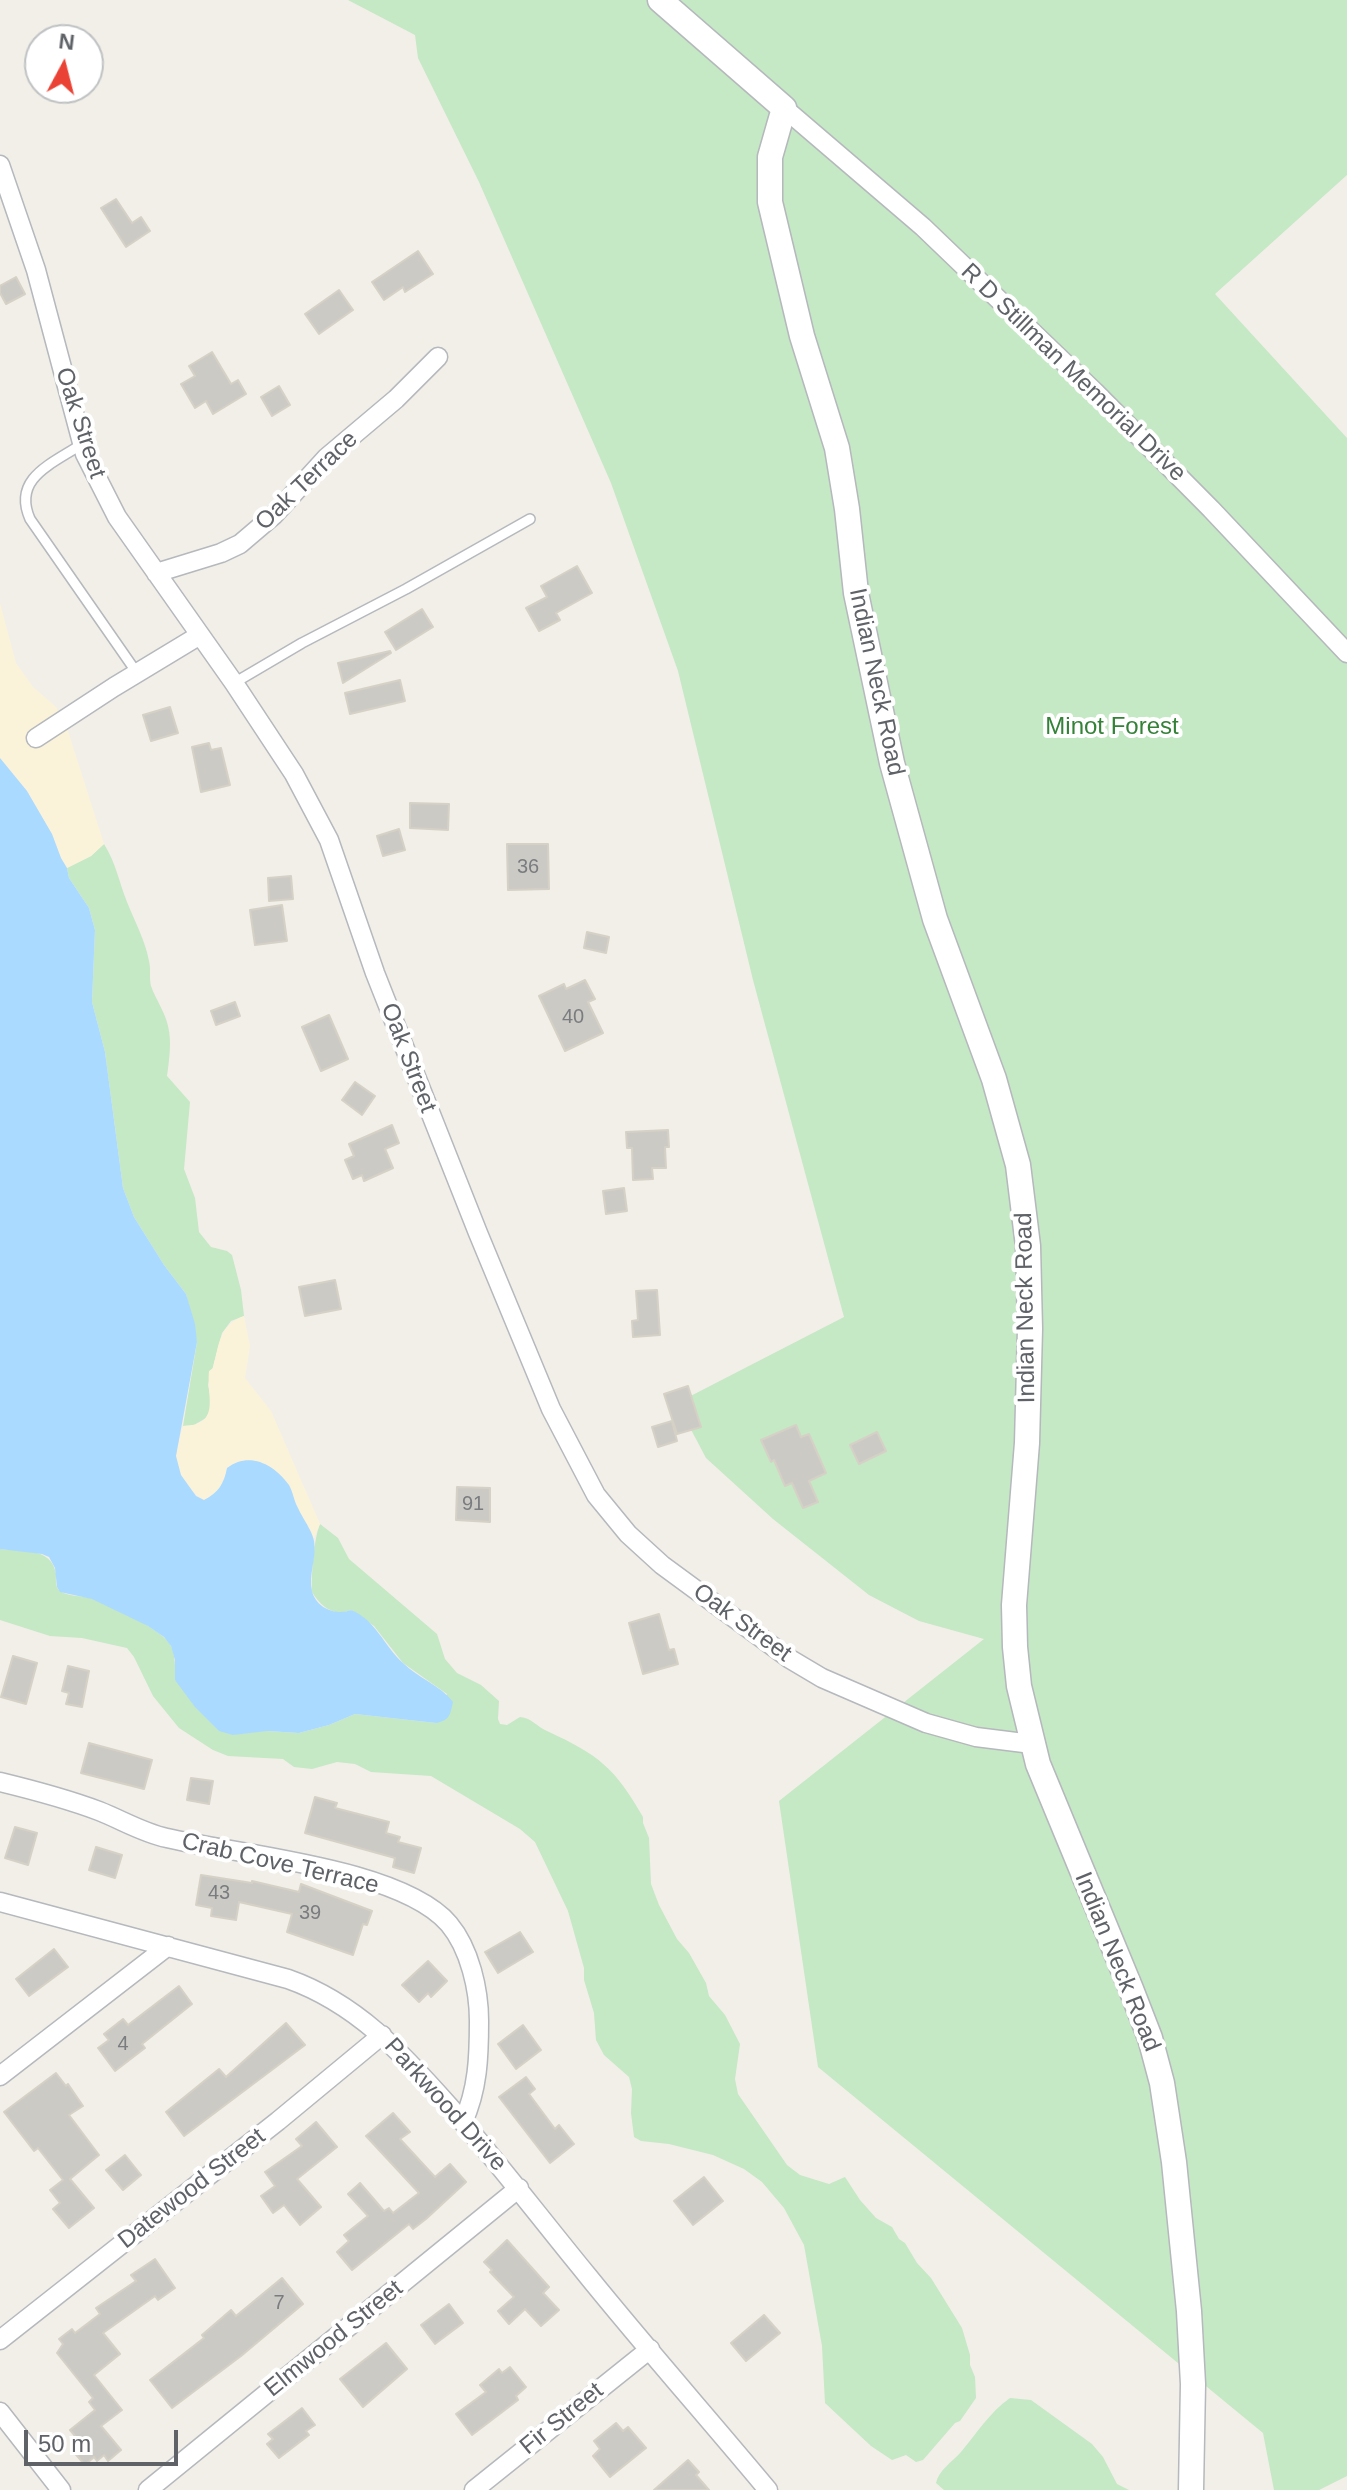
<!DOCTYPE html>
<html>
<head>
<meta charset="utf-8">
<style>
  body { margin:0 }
  #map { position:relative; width:1347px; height:2490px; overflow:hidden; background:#f1efe8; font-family:Arial,sans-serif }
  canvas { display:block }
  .north { position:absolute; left:24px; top:24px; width:80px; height:80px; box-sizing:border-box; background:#fff; border:2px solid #bfc1c3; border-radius:50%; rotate:7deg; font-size:22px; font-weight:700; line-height:32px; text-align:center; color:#5f6368 }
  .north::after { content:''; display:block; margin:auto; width:28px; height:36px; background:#ea4335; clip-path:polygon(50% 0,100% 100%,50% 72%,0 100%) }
  .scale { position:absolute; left:24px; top:2430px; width:154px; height:36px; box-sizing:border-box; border:4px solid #5f6368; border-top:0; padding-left:10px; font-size:24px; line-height:28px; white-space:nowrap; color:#5f6368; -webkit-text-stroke:6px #fff; paint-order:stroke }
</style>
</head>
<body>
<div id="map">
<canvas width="1347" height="2490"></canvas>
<div class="north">N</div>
<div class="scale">50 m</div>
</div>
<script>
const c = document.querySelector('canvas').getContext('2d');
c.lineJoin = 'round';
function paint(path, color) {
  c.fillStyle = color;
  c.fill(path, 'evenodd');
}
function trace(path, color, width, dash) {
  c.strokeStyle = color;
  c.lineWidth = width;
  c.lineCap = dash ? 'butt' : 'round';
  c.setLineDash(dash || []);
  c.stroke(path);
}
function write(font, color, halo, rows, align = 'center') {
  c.font = font + ' Arial,sans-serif';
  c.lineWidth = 8;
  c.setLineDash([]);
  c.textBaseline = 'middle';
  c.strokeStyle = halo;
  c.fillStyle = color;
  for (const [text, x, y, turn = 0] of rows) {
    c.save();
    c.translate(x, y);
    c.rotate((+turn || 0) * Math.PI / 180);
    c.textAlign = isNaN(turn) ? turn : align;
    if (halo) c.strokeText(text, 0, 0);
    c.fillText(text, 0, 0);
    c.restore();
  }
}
paint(new Path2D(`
  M348,0H1347V175L1215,294L1347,438V2476L1319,2490H1274L1263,2433L818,2067L779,1801L984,1639L919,1621L869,1595L773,1519L706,1458L677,1403L844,1317L753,980L678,671L611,483L479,182L418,58L415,35Z
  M104,844C116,863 119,882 127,902C135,922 145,940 149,961C151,969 149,979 151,986C156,1000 165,1012 168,1026C172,1042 169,1060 167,1076L190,1102L184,1169L195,1198L199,1232L211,1247L227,1251L232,1255L241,1290L244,1316L231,1321L222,1333L208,1385L212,1406L206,1418L194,1425L183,1426L197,1342L186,1294L164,1265L134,1217L123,1188L105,1052L92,1002L95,930L89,908L69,878L67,868L91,856Z
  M320,1524L338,1538L349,1559L437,1634L445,1659L457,1673L481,1685L499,1701L498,1719L500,1724L507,1725L520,1717C532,1718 537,1727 547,1731C599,1755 615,1768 643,1817V1823L649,1838L651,1884L659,1905L677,1939L689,1953L706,1983L709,1996L725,2015L740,2044L735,2079L738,2094L787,2165L800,2175L829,2184L845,2177L860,2200L876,2218L892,2227L899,2239L905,2243L917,2263L931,2278L962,2328L970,2355V2365L975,2377L976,2398L960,2421L955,2423L923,2460L916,2462L906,2455L892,2460L871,2446L825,2403L822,2346L804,2245L784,2208L762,2182L744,2169L713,2155L669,2144L641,2141L634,2137L631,2113L632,2089L629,2077L604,2055L596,2040L594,2013L584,1980V1968L568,1911L535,1842L520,1829L431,1776L371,1772L355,1764L337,1762L312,1769L294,1767L283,1759L228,1756L213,1750L179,1728L153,1696L134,1657L127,1648L82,1638L50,1636L0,1620V1549C21,1551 52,1547 56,1574C56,1579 55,1588 60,1591C67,1596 82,1596 90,1598C110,1605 158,1627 170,1644C176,1655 175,1668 175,1680L267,1731L299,1733L329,1725L355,1714L436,1723L447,1694L403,1663L374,1626L351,1610C334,1617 321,1607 312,1592C311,1576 314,1538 320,1524Z
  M1010,2398L1031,2400L1092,2444L1103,2457L1117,2484L1129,2490H944L936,2483C939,2470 952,2462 961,2452C977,2433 989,2413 1010,2398Z`), '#c5e8c5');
paint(new Path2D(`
  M0,603L16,663L33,687L56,707L66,725L104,844L91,856L67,868L61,858L52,834L27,791L0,758Z
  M244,1316L250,1346L245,1378L271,1411L320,1524L314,1538L296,1506L290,1487L227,1468C224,1484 218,1493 204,1500C190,1492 177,1473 176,1457C176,1448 181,1435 183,1426C222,1425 206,1396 209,1371L213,1368C219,1345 219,1325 244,1316Z`), '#fbf3d9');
paint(new Path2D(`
  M0,758L27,791L52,834L61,858L67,868L69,878L89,908L95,930L92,1002L105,1052L123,1188L134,1217L164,1265L186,1294L195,1324L197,1342L176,1456L181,1475L196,1496L204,1500C218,1493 224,1484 227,1468C249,1451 274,1464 289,1485C293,1492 294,1501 298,1508C303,1519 312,1530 314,1541C317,1558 308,1575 312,1591C316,1608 336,1616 351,1610C376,1620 384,1646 403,1663C418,1678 440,1685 453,1702C450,1715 450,1720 436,1723L355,1714L329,1725L299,1733L267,1731L233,1735L219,1731L195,1707L175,1680V1660L171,1646L164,1637L148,1626L92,1599L60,1592L57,1587L55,1568L49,1557L42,1554L0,1549Z`), '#aadaff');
const building = new Path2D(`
  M116,199L132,223L141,217L150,231L126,247L101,208Z
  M418,251L433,274L405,292L403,287L384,300L372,282Z
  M16,277L25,294L6,304L0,293V286Z
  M339,290L353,310L319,334L305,314Z
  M212,352L231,384L238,380L246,394L213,414L206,401L195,408L181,384L195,376L189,366Z
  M279,386L290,405L272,416L261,397Z
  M577,566L592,593L556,613L560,620L539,631L526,608L547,597L541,586Z
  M422,609L433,627L396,650L385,632Z
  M390,651L391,653L343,683L338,663Z
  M400,680L405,701L350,714L345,693Z
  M170,707L178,733L151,741L143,715Z
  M209,743L211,750L221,748L230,785L201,792L192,747Z
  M410,803L449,804L448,830L410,828Z
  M399,829L405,850L383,856L377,836Z
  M507,844H548L549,889L508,890Z
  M291,876L293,899L269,901L268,878Z
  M282,905L287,941L255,945L250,910Z
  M587,932L609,937L606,953L584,948Z
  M585,980L595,999L588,1002L603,1033L565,1051L539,996L564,984L566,989Z
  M235,1002L240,1016L216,1025L211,1011Z
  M329,1015L348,1059L321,1071L302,1027Z
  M355,1082L375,1096L362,1115L342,1100Z
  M392,1125L399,1143L385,1149L393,1168L364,1181L362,1175L353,1179L345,1160L354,1156L349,1144Z
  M668,1130L669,1147H665L666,1168H652L653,1179L633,1180L632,1148H627L626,1132Z
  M624,1188L627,1211L606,1214L603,1191Z
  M335,1280L341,1309L305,1316L299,1287Z
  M657,1290L660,1335L633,1337L632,1321L638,1320L636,1291Z
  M688,1386L701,1427L677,1434L664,1394Z
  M672,1421L677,1441L658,1447L652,1427Z
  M796,1425L801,1437L809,1434L826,1473L809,1481L818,1502L803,1508L792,1483L785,1486L774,1460L771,1462L761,1440Z
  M877,1432L886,1451L859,1464L850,1445Z
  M457,1487L490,1488V1522L456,1520Z
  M659,1614L669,1650L674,1649L678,1664L643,1674L629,1623Z
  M13,1656L37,1663L26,1704L1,1697Z
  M68,1666L89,1671L82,1707L66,1704L69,1693L62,1691Z
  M89,1743L152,1760L144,1789L81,1773Z
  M191,1778L213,1781L209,1804L187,1800Z
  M315,1797L337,1803L335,1808L389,1822L386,1833L400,1837L398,1842L421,1848L414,1873L393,1867L395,1858L305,1833Z
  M15,1827L37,1833L28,1865L5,1858Z
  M96,1847L122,1855L115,1878L89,1870Z
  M201,1875L252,1883V1881L299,1892L301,1884L372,1911L367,1925L363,1924L353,1955L287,1932L292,1914L239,1902L236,1920L211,1916L212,1908L196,1905Z
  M520,1932L533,1952L498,1973L485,1952Z
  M54,1949L68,1967L29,1996L16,1979Z
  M428,1961L447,1981L431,1997L428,1993L419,2002L402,1985Z
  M179,1986L192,2004L142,2044L145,2048L115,2071L98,2048L109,2040L104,2034L123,2019L128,2025Z
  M286,2023L305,2045L184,2136L166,2112L219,2069L226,2077Z
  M523,2025L541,2050L516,2069L498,2044Z
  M56,2073L66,2086L68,2084L83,2106L69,2115L99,2155L70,2179L94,2208L69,2228L53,2209L60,2203L50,2190L63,2180L38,2148L34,2151L4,2112Z
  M526,2077L535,2089L529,2094L555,2129L559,2125L574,2144L550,2163L499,2097Z
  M393,2113L410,2132L400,2139L435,2177L450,2164L466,2182L426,2219L413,2229L409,2224L352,2270L337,2252L349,2241L344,2235L368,2216L348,2194L360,2183L384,2211L389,2208L393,2213L419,2193L366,2136Z
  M316,2122L337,2147L297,2179L321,2207L300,2225L284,2205L273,2213L261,2196L275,2186L265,2172L302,2146L296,2139Z
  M125,2155L141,2175L123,2190L106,2170Z
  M704,2177L723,2201L693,2225L674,2201Z
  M507,2240L549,2287L543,2293L559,2310L541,2326L525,2309L509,2324L498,2311L514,2297L490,2272L492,2270L484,2262Z
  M155,2259L175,2288L158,2300L155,2296L103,2333L120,2354L94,2375L122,2410L101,2426L121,2450L108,2461L104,2455L97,2461L94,2457L85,2465L72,2450L81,2443L70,2430L95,2410L89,2402L93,2398L57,2353L63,2344L59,2339L72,2329L75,2333L100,2314L96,2308L136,2281L131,2275Z
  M282,2278L303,2304L241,2356L172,2408L150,2380L204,2338L202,2335L231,2310L236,2316Z
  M449,2304L463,2323L435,2344L421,2325Z
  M764,2315L780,2333L746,2361L731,2343Z
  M386,2343L407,2369L363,2407L340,2379Z
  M510,2367L526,2387L516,2396L518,2400L472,2435L456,2414L486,2392L480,2385L499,2369L502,2373Z
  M302,2408L315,2425L306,2431L309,2435L279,2458L267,2444L273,2439L268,2434Z
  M616,2423L623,2431L628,2427L646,2448L610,2477L593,2456L600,2449L594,2441Z
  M688,2460L699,2472L696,2475L709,2490H654Z`);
paint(building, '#cccac5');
trace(building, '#d6d1c6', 2);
const service = new Path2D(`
  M82,444C52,464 12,478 30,519L137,673
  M234,683L302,643L406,589L530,519`);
const minor = new Path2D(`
  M784,108L923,227L1095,392L1211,509L1347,653
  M0,165L36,270L85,454L117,517L234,683L294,774L329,840L375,973L478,1233L551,1409L596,1495L628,1534L662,1565L790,1659L822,1678L926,1723L976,1737L1032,1744
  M156,573L221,553L240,544L274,515L326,458L396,399L438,357
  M36,738L114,687L200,635
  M0,1782C33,1790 67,1799 99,1811C122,1820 143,1833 167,1838C238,1855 401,1868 449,1924C470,1949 479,1990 479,2021C479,2057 478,2089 463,2122
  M0,1902L288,1979C356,2003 402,2053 449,2106C497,2161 541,2219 587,2275C646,2348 708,2418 768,2490
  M0,2076L168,1946
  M0,2340L278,2121L382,2035
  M0,2412L61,2490
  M148,2490L519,2188
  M474,2490L650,2349`);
const tertiary = new Path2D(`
  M660,0L784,108L770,157V202L802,336L837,448L847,509L856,593L892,763L935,919L994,1079L1018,1165L1028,1246L1030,1329L1027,1443L1014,1605L1015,1647L1019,1686L1038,1764L1131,1989L1150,2038L1162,2083L1174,2162L1189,2311L1193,2384L1191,2490`);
trace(service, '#b5b8bc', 12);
trace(minor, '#b5b8bc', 21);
trace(tertiary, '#b5b8bc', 27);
trace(service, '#fff', 9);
trace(minor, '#fff', 18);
trace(tertiary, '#fff', 24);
write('20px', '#7a7d7f', null, [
  ["36",528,867],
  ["40",573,1017],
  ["91",473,1504],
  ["43",219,1893],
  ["39",310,1913],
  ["4",123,2044],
  ["7",279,2303]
]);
write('24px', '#5f6368', '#fff', [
  ["R D Stillman Memorial Drive",1073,373,44],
  ["Oak Street",80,423,72],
  ["Oak Terrace",307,481,-44],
  ["Indian Neck Road",876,682,78],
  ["Oak Street",408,1058,69],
  ["Indian Neck Road",1026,1308,-91],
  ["Oak Street",742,1623,36],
  ["Crab Cove Terrace",280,1864,13],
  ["Indian Neck Road",1117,1962,68],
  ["Parkwood Drive",445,2105,48],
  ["Datewood Street",192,2189,-38],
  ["Elmwood Street",334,2339,-39],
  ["Fir Street",562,2419,-39]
]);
write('24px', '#348238', '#fff', [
  ["Minot Forest",1112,727]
]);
</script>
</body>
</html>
